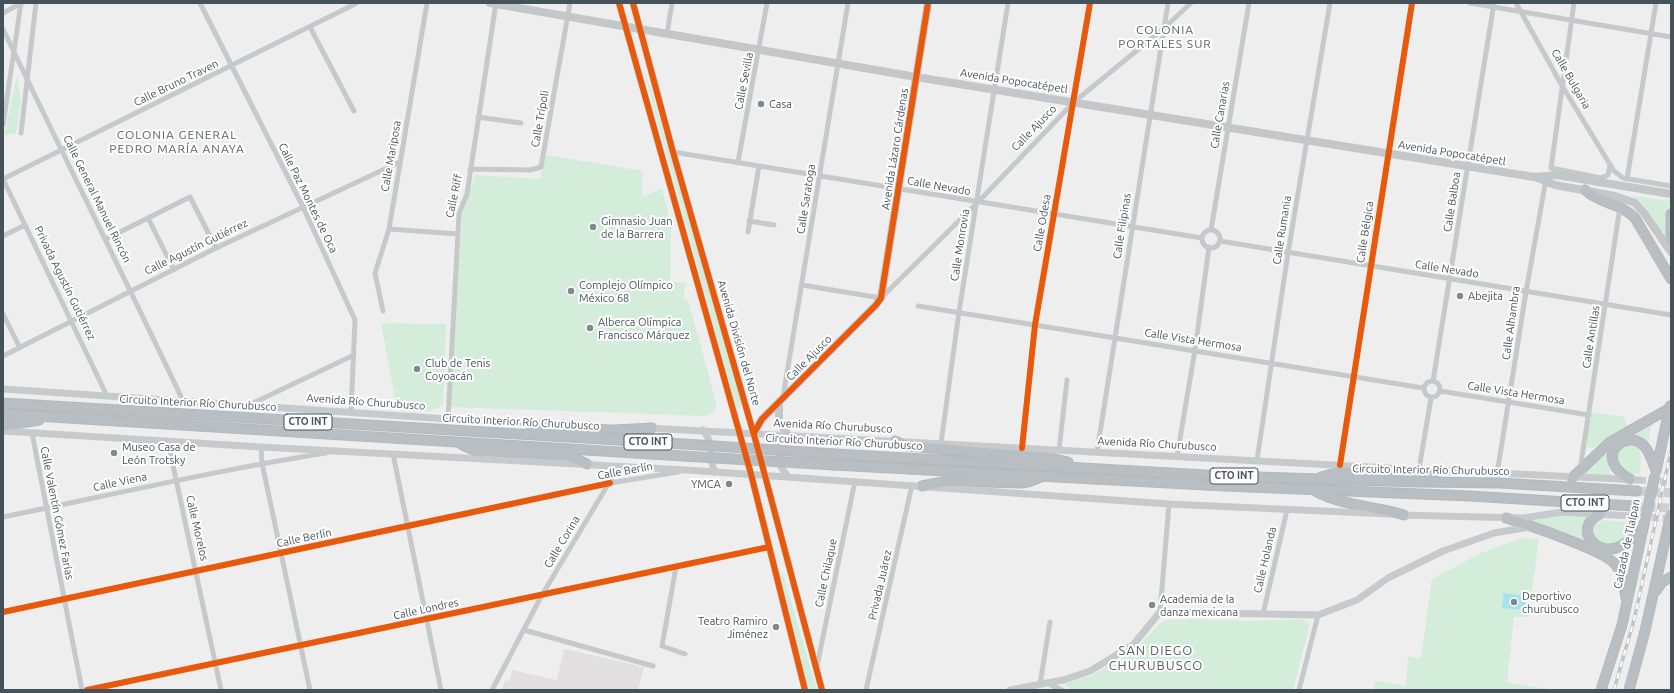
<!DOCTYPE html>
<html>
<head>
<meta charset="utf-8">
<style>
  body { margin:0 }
  #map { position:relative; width:1674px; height:693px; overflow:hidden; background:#efeeee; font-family:Ubuntu,sans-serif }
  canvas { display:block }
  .frame { position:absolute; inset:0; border:4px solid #46525a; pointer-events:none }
</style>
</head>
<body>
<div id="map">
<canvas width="1674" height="693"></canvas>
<div class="frame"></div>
</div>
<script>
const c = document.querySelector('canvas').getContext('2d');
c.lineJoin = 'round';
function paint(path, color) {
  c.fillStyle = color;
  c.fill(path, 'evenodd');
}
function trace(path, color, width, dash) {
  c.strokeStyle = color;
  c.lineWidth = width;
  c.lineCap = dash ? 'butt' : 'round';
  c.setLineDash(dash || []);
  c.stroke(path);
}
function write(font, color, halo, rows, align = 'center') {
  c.font = font + ' Ubuntu,sans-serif';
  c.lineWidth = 4;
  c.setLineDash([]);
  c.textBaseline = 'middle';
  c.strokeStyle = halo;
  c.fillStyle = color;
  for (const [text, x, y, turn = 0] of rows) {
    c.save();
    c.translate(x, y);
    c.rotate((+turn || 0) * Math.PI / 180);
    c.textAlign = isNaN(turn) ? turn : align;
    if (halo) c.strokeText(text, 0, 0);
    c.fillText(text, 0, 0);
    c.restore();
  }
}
paint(new Path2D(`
  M564,649L644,667L638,690H502L505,680L510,681L512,670L557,680Z`), '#e1dfe0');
paint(new Path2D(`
  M643,68L651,89L742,405L737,410Z
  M17,75L21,101L16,133L4,135Z
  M546,155L643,171L642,197L662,188L671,227L670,282L685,283L684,299L689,303L716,402C717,409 713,414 706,416L450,407L462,216L475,175L540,179Z
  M1632,196L1671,201L1665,219L1667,243L1643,204Z
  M381,323L446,324L443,405C431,414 412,412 397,410Z
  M1591,412L1624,417L1628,427L1608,438L1594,448L1586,447Z
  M1651,424L1648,444L1639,438L1628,436Z
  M1627,445H1632L1641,449L1639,451L1641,456L1640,474L1627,475L1618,470C1617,458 1615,451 1627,445Z
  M1611,447C1606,458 1607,466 1613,477L1581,476Z
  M1564,515L1590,516C1581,528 1582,537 1591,548L1525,521Z
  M1606,520L1629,523L1626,535L1620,541L1621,544L1606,546L1595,540C1590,528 1593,522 1606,520Z
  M1522,538L1539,539L1528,617H1514L1507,682L1554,690H1373L1375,681L1406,686L1408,656L1421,658L1432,579L1481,553Z
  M782,571L817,690H809L781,578Z
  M1196,619L1247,621L1302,619L1310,624L1293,690H1072L1063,683L1062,681L1091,676L1121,658L1137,648L1158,625L1166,620Z`), '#d3edda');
paint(new Path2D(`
  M1503,593L1526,596L1524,610L1502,608Z`), '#a8e3ea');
trace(new Path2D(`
  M1639,480L1671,482
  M1631,516L1671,519`), '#cdcfd0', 7, [7, 3.5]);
trace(new Path2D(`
  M1637,491L1671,493
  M1633,506L1671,508`), '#cdcfd0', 9, [9, 4.5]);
const highway = new Path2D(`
  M1585,190C1600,204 1621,203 1635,218L1671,279
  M1671,214V240
  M3,403L684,444
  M3,414L683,456
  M3,426L39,420
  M530,432L543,428L615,430L652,428
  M895,441L907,446L1051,458L1068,462
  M461,444L475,451L569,456L587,464
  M835,454L1224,476L1418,482L1499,483L1637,491
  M834,465L1224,486L1470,496L1633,506
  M1656,471L1670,406
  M1321,477L1339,472L1432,473L1440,470
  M1572,478L1610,442L1670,408
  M1630,479C1591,458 1626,427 1644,446C1650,452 1653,463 1656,471
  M922,486L948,481L1021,483L1028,482L1041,477
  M1315,491C1342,506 1375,506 1404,515
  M1600,514C1572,527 1596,559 1621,546C1629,542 1636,534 1643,528
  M1506,518C1526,524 1605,551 1615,564C1623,573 1624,587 1626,598
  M1656,591L1662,582L1671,577
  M1601,690L1622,625L1644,524
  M1629,690L1645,631L1668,527`);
trace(highway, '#b3b9bd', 11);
trace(new Path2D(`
  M200,3L303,207L355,320L351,412
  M1470,3L1671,37
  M1516,3L1561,84L1614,171L1623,178L1671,186
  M1574,3L1551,168L1601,178L1608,175L1610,165
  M3,13L22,3
  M310,27L354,111
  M3,29C62,153 124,276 183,401
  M667,34L672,3
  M478,117L521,123
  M3,125L21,3
  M21,133L36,3
  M673,152L1202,238
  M738,162L767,3
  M470,169L530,170L541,167L570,3
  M3,179L357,3
  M3,179L107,396
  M1627,179L1656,3
  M148,218L174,270
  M749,221L774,225
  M389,229L458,234
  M1211,230L1249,3
  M1202 239a9 9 0 1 1 18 0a9 9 0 1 1-18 0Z
  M748,232L759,166
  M3,236L25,225
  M106,239L190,197L216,248
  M1220,241L1671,315
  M802,285L881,298L977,203L1074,102L1163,29L1191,3
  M918,306L1423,388
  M383,311L375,273L389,229L427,3
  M3,314L20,348
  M3,356L216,248L400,162
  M1424 389a8 8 0 1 1 16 0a8 8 0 1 1-16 0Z
  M1433,381L1494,3
  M1440,391L1589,415
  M783,397L848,3
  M249,405L354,355
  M448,419L459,214L467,194L496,3
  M32,433L82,690
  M168,442L221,690
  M941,443L959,312L1008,3
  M261,447L262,463L310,690
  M1022,448L1035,325L1090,3
  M1059,450L1067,380
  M1097,452L1168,3
  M393,454L441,690
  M1177,456L1195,350L1209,247
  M1257,460L1288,253L1330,3
  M1340,465L1412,3
  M1419,469L1431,398
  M1580,470L1620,207
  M1497,474L1526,292L1546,179
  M3,517C111,495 217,470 326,453
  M676,567L662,646L685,654
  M3,612L408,525L610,483L678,472
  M1160,612L1169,504
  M1263,614L1287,510
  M524,630L653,666
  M817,666L855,481
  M1046,683L1062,690
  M1040,684L1050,622
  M87,690L769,547
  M492,690L542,595L619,466
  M866,690L912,485
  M1299,690L1318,615`), '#c6c9ca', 5);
trace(new Path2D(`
  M619,3L751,474L805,690
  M633,3L673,152L756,442L822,690
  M3,389L448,419L590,425
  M647,428L1407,469
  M703,430C716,445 707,457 715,472
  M3,431L261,447L687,470L1169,504L1388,514
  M783,434L777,442L781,467L788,477
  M1436,470L1639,480
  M1399,515L1523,518L1562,512L1631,516
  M1010,690L1063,680L1090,671L1133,645L1160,612L1318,615L1357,600L1388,578L1443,551L1494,533L1530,527`), '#c7cacd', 7);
trace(new Path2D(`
  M490,3L916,77L1534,177L1557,175L1671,194
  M1535,177L1555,185L1615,196L1635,203L1644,213L1671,252
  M779,402V421L788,435
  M754,433L762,419L876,305L881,298L928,3`), '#c3c7c9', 8);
trace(highway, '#b9bec2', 9);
const rail = new Path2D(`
  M1614,690L1634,620L1671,451`);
trace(rail, '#c1c4c5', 3.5);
trace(rail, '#fff', 2, [6]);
const highwayBridge = new Path2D(`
  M684,444L835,454
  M683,456L834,465
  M1644,524L1655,475
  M1668,527L1671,514`);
trace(highwayBridge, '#b3b9bd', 11, []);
trace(highwayBridge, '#b9bec2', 9);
trace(new Path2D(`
  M619,3L751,474L805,690
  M633,3L673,152L756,442L822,690
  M754,433L762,419L876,305L881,298L928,3
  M1022,448L1035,325L1090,3
  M1340,465L1412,3
  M3,612L610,483
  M87,690L769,547`), '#e8590c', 6);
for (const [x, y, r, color] of [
  [761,104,4,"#81898e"],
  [593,227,4,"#81898e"],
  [571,291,4,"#81898e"],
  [1460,296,4,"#81898e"],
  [590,328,4,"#81898e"],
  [417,369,4,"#81898e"],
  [114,453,4,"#81898e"],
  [729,484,4,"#81898e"],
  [1514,602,4,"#81898e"],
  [1152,605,4,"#81898e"],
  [776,627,4,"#81898e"]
]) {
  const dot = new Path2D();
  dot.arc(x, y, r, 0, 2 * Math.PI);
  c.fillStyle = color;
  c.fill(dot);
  trace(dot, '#fff', 1.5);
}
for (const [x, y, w] of [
  [308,422,48],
  [648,442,48],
  [1234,476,48],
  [1585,503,48]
]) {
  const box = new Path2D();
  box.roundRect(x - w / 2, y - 8, w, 16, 3);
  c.fillStyle = '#fff';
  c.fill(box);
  trace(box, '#46525a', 1);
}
write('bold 10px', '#46525a', null, [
  ["CTO INT",308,422],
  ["CTO INT",648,442],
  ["CTO INT",1234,476],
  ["CTO INT",1585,503]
]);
write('11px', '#46525a', '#fff', [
  ["Calle Bulgaria",1571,79,60],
  ["Calle Sevilla",744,81,-79],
  ["Avenida Popocatépetl",1014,81,9],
  ["Calle Bruno Traven",176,83,-26],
  ["Calle Canarias",1220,115,-80],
  ["Calle Trípoli",540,119,-80],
  ["Calle Ajusco",1034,128,-46],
  ["Avenida Lázaro Cárdenas",895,149,-81],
  ["Avenida Popocatépetl",1452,153,9],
  ["Calle Mariposa",391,156,-80],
  ["Calle Nevado",939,186,10],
  ["Calle Riff",454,196,-78],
  ["Calle Paz Montes de Oca",308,198,64],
  ["Calle General Manuel Rincón",97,199,64],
  ["Calle Saratoga",806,199,-81],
  ["Calle Balboa",1452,202,-81],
  ["Calle Odesa",1042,223,-80],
  ["Calle Filipinas",1122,226,-81],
  ["Calle Rumania",1282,230,-81],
  ["Calle Bélgica",1365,232,-81],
  ["Calle Monrovia",960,245,-81],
  ["Calle Agustín Gutiérrez",196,247,-26],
  ["Calle Nevado",1447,269,9],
  ["Privada Agustín Gutiérrez",65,283,64],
  ["Calle Alhambra",1511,323,-82],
  ["Calle Antillas",1591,337,-81],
  ["Calle Vista Hermosa",1193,340,9],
  ["Avenida División del Norte",739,343,74],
  ["Calle Ajusco",809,358,-45],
  ["Calle Vista Hermosa",1516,393,9],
  ["Avenida Río Churubusco",366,402,4],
  ["Circuito Interior Río Churubusco",198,403,3],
  ["Circuito Interior Río Churubusco",521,422,3],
  ["Avenida Río Churubusco",833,426,3],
  ["Circuito Interior Río Churubusco",844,442,3],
  ["Avenida Río Churubusco",1157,444,3],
  ["Circuito Interior Río Churubusco",1431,470,1],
  ["Calle Berlín",625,471,-10],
  ["Calle Viena",120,482,-12],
  ["Calle Valentín Gómez Farías",57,513,79],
  ["Calle Morelos",197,528,77],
  ["Calle Berlín",304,538,-12],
  ["Calle Corina",562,542,-59],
  ["Calzada de Tlalpan",1627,544,-78],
  ["Calle Holanda",1265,560,-77],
  ["Calle Chilaque",826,573,-78],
  ["Privada Juárez",880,585,-77],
  ["Calle Londres",426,609,-12]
]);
write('11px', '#46525a', '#fff', [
  ["Casa",769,104],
  ["Gimnasio Juan",601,221],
  ["de la Barrera",601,234],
  ["Complejo Olímpico",579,285],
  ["México 68",579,298],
  ["Abejita",1468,296],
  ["Alberca Olímpica",598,322],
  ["Francisco Márquez",598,335],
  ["Club de Tenis",425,363],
  ["Coyoacán",425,376],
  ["Museo Casa de",122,447],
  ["León Trotsky",122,460],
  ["YMCA",721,484,"right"],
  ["Deportivo",1522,596],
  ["churubusco",1522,609],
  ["Academia de la",1160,599],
  ["danza mexicana",1160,612],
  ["Teatro Ramiro",768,621,"right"],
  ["Jiménez",768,634,"right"]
], 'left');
c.letterSpacing = '1px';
write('12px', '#5a5e62', '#fff', [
  ["COLONIA",1165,30],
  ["PORTALES SUR",1165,44],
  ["COLONIA GENERAL",177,135],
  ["PEDRO MARÍA ANAYA",177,149]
]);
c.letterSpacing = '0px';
c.letterSpacing = '1px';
write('13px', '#5a5e62', '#fff', [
  ["SAN DIEGO",1156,651],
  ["CHURUBUSCO",1156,666]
]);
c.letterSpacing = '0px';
</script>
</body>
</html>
